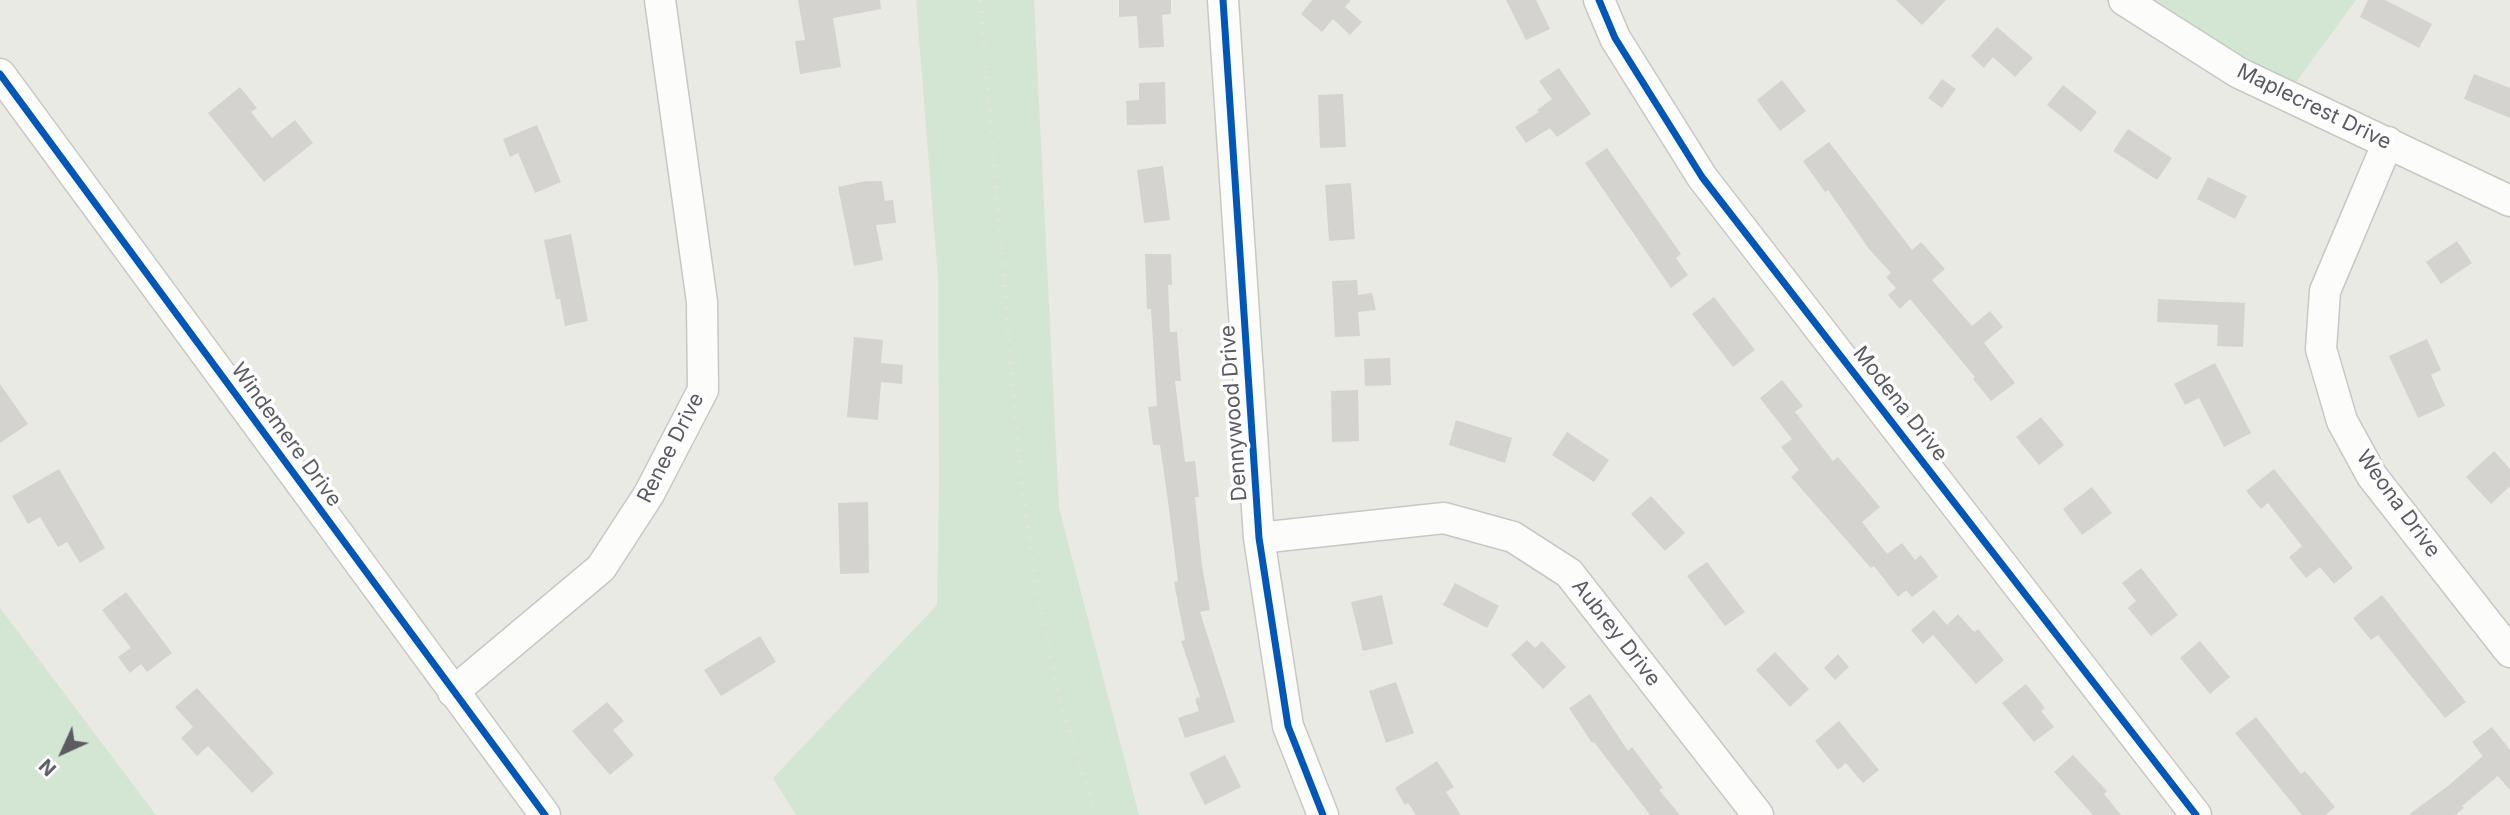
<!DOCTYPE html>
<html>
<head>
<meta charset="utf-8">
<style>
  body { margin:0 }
  #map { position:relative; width:2510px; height:815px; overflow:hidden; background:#eaeae4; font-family:Inter,sans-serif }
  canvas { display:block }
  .north { position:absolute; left:28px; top:717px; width:70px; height:70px; -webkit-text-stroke:5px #fff; paint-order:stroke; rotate:225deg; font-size:19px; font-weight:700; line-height:28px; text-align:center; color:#5a5c62 }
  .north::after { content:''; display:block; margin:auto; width:24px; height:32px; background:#5a5c62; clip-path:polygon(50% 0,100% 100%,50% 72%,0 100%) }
</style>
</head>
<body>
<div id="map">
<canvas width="2510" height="815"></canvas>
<div class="north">N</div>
</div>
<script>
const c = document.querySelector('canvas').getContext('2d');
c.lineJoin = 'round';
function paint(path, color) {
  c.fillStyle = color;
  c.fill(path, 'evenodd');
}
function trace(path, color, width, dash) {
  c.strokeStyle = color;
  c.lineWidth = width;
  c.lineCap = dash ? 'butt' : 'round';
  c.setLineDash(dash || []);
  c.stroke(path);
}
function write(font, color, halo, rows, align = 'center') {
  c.font = font + ' Inter,sans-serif';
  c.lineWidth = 7;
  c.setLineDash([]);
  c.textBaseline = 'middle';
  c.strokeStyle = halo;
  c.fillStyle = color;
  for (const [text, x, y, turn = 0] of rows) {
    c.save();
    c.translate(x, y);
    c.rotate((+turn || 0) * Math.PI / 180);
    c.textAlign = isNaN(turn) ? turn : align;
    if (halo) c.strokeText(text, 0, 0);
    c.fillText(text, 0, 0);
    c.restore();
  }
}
paint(new Path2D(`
  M916,0H1034L1059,508L1139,815H796L773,778L937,605L939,482L938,279Z
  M2152,0H2356L2294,85L2177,18Z
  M0,608L156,815H0Z`), '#d2e6d3');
paint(new Path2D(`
  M798,0H880L881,9L833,18L841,67L800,74L795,41L805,40Z
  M1119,0H1171V14L1162,15L1164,47L1139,48L1137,16L1119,17Z
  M1312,0H1351L1345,7L1362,22L1350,35L1333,19L1322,32L1301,14Z
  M1506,0H1536L1550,29L1526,40Z
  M1896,0H1946L1922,25Z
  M2368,0H2385L2432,24L2419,48L2360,17Z
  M1997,27L2033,58L2015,77L1993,57L1984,68L1971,56Z
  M1559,68L1591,114L1557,137L1550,128L1526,143L1515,127L1539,112L1537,110L1552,99L1539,81Z
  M2474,74L2510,88V118L2464,99Z
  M1942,79L1956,89L1942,108L1928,98Z
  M1782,80L1806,111L1780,131L1757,100Z
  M1165,82L1166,124L1127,125L1126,101L1139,100V83Z
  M2063,85L2097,112L2081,132L2047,105Z
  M240,87L257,108L251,112L272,138L295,120L313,143L264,182L208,113Z
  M1343,94L1346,147L1320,148L1318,95Z
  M537,125L561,182L535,193L518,153L510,157L503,139Z
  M2128,129L2172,158L2157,180L2113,151Z
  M1829,142L1912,250L1921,242L1945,269L1932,280L1972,326L1990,311L2003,327L1984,343L2015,383L1991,401L1973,379L1975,377L1910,299L1900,309L1888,295L1896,288L1886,277L1891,273L1869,249L1828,190L1825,192L1803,161Z
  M1607,148L1681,254L1676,258L1688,275L1671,288L1585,163Z
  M1163,166L1170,220L1144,223L1137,170Z
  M2208,177L2247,196L2235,219L2197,199Z
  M866,181H882L885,201L893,200L896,223L876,225L883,260L854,266L838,187Z
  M1351,183L1355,239L1329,241L1325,185Z
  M571,234L588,321L565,326L560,299H556L544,240Z
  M2457,241L2472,263L2441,284L2426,262Z
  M1145,254H1171L1172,285H1168L1170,332H1177L1181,381H1175L1185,462L1195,461L1199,497H1195L1202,566L1210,610L1200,612L1235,722L1185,738L1178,718L1199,711L1195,699L1200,697L1181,641L1185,640L1174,582L1178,581L1168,501L1160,445H1153L1148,407L1157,406L1151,309H1147Z
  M1357,280L1358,295L1372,293L1376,310L1358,312L1360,336L1335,337L1332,281Z
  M1714,297L1755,350L1733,367L1692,314Z
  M2158,299L2245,303L2243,347L2217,346L2218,325L2157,322Z
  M854,337L883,340L881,363L903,365L902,384L881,382L878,420L847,417Z
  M2427,339L2441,370L2431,375L2445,406L2418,418L2389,356Z
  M1390,358L1391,385L1365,386L1364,359Z
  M2215,363L2251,433L2224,447L2199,398L2185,405L2174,384Z
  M1782,380L1803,406L1795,412L1833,461L1838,457L1880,507L1862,522L1887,554L1902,543L1915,560L1921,555L1938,577L1912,597L1906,590L1898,597L1874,566L1871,568L1791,477L1799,470L1781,447L1792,439L1760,398Z
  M0,384L28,424L0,443Z
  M1358,390L1359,441L1332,442L1331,391Z
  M2041,417L2064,445L2039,465L2016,437Z
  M1456,420L1512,438L1505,463L1449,445Z
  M1567,432L1609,460L1594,482L1552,455Z
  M2494,451L2510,469V486L2491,504L2466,477Z
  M59,469L105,548L80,563L67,542L58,547L40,517L28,524L12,496Z
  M2274,469L2353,568L2334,584L2320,567L2306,578L2289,557L2302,546L2268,503L2261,509L2246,491Z
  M2092,487L2112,513L2082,535L2063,509Z
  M1651,496L1685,533L1665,551L1631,514Z
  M868,502L869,573L840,574L838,503Z
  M1707,562L1745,612L1725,626L1687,576Z
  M2141,568L2178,615L2151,636L2128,608L2136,601L2122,583Z
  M1455,583L1499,606L1487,628L1443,605Z
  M126,592L172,653L147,672L141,664L130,673L118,657L131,648L102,610Z
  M1382,595L1393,644L1363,651L1351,602Z
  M2382,595L2466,702L2445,718L2378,635L2371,640L2353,618Z
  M1934,610L1947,625L1958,614L1974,632L1978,629L2004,660L1976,684L1933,635L1923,644L1911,630Z
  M760,636L776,662L721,696L704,670Z
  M1527,640L1535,648L1542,641L1566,667L1543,689L1511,655Z
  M2200,641L2230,677L2210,694L2180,658Z
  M1775,652L1809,689L1790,707L1756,670Z
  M1838,654L1849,667L1835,680L1824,668Z
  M1396,682L1414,733L1386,743L1369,691Z
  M2026,684L2045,708L2041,711L2054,727L2034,742L2002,703Z
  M197,688L274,773L252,793L208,746L197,756L181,738L193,727L175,707Z
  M1590,694L1628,751L1632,747L1663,788L1659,790L1680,815H1650L1594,742L1592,743L1569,708Z
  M607,702L624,721L613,730L634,755L610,775L572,731Z
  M2256,717L2301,774L2305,771L2335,807L2325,815H2302L2235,733Z
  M1839,721L1879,770L1863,783L1846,763L1838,770L1815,741Z
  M2492,727L2510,750V790L2498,776L2462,806L2464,808L2455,815H2408L2448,786L2483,756L2472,742Z
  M1225,755L1241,787L1205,805L1189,773Z
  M2073,755L2107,791L2104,794L2121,815H2093L2054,772Z
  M1437,761L1454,787L1446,792L1461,815H1416L1408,803L1405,805L1395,788Z`), '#d4d3cf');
const minor = new Path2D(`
  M1223,0L1259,538L1288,726L1323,815
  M1599,0L1615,38L1702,177L2196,815
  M2124,0L2239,73L2510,201
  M0,74L545,815
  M2388,142L2325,291L2321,349L2342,421L2372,476L2510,652
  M1259,538L1444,518L1513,537L1569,573L1758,815
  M453,692L601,568L649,494L703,390L702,302L660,0`);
trace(minor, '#c7c8c6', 33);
trace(minor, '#fcfcfb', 30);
trace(new Path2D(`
  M980,0L1020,471L1036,587L1061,704L1096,815`), '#e2e2e1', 5, [2, 9]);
trace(new Path2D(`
  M1223,0L1259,538L1288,726L1323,815
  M1599,0L1615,38L1702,177L2196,815
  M0,74L545,815`), '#0057b8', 7);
write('21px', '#5a5c62', '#fff', [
  ["Maplecrest Drive",2314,107,26],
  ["Modena Drive",1900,404,52],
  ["Dennywood Drive",1234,413,-94],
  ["Windemere Drive",286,435,54],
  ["Renee Drive",671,448,-63],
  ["Weona Drive",2398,504,54],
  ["Aubrey Drive",1616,633,52]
]);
</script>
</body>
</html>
